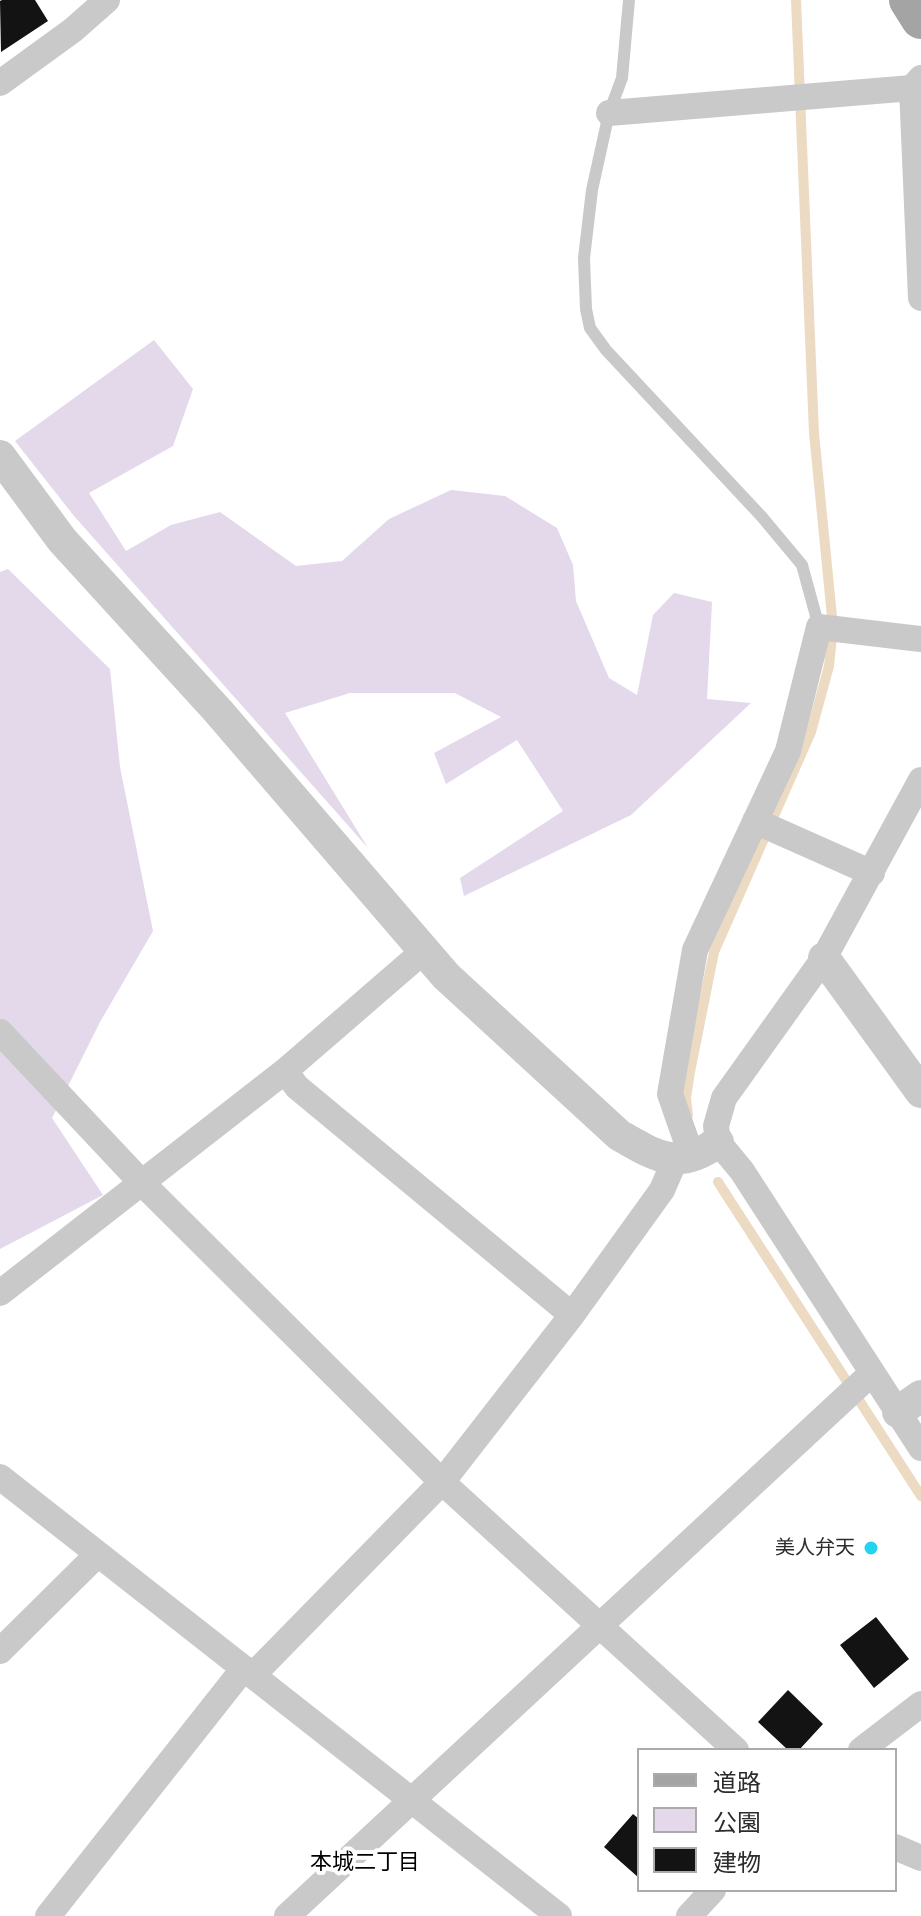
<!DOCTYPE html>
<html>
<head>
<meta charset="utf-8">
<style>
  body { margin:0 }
  #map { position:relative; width:921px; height:1916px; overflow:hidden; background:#fff; font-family:Montserrat,"Noto Sans JP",sans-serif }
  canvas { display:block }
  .legend { position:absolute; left:637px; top:1748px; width:260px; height:144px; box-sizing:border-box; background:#fff; border:2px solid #ababab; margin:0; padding:10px 14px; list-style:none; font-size:24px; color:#2c2c2c }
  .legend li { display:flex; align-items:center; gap:16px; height:40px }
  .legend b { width:40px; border:2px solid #ababab }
</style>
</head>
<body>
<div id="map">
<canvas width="921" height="1916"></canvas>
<ul class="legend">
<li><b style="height:10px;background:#a4a4a4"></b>道路</li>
<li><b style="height:22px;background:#e4d8eb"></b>公園</li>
<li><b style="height:22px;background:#131313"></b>建物</li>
</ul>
</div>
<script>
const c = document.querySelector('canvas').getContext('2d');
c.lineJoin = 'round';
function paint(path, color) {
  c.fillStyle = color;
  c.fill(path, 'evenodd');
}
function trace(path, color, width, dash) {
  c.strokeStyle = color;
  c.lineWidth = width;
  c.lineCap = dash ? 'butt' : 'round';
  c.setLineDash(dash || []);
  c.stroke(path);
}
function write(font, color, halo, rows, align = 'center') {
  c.font = font + ' Montserrat,"Noto Sans JP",sans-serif';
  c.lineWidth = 8;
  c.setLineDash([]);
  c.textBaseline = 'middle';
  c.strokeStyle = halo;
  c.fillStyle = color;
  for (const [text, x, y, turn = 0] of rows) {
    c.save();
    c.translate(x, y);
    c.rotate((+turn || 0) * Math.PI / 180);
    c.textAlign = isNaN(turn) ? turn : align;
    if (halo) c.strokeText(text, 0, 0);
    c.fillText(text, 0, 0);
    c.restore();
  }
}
paint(new Path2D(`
  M154,340L193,389L173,446L89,493L126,551L171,525L220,512L296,566L342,561L389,519L451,490L505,496L557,528L573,565L576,601L609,678L637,695L653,615L674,593L712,602L707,699L751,703L631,815L464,896L460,878L563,811L517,740L446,784L434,753L501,717L455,693H350L285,713L368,848L74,516L15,441Z
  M8,569L110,669L120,767L153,931L100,1022L52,1118L103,1195L0,1249V572Z`), '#e4d8eb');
trace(new Path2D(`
  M688,1115L686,1098L690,1072L714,952L811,732L829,666L833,627L814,433L796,0
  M718,1182L921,1496`), '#ecdbc2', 10);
paint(new Path2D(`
  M2,0H35L48,21L1,52L0,1Z
  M876,1617L909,1659L874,1688L840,1645Z
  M788,1690L823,1724L799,1750H788L758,1722Z
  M633,1814L639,1819V1878L604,1847Z`), '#131313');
trace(new Path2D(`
  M629,0L622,78L609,113L592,190L584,258L586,309L590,328L606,350L762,517L802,565L819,627`), '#c9c9c9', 12);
trace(new Path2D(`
  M0,83L73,30L107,0
  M912,88L921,298
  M609,113L912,88L921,78
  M921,780L824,958L724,1098L716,1126L718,1142L742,1171L921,1448
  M755,821L872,873
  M0,1032L142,1183L442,1482L736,1750
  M285,1071L297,1087L572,1315
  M692,1157L670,1094L695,950L788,751L819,627L921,639
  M0,1293L285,1071L426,949
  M0,1477L559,1916
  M0,1651L98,1554
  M253,1675L442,1482L572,1315L662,1190L675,1160
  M861,1750L921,1704
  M895,1847L921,1858
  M48,1916L244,1668
  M287,1916L872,1373
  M689,1916L713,1890`), '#c9c9c9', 26);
trace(new Path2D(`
  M0,456L62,540L218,711L446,976L619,1135C657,1157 678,1171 718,1142
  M824,958L921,1092
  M898,1412L921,1396`), '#c9c9c9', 32);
trace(new Path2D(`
  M909,0L921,19`), '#a4a4a4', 40);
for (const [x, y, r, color] of [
  [871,1548,8,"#23d4ee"]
]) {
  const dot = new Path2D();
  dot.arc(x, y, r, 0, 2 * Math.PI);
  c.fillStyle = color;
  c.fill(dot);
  trace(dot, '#fff', 3);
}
write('20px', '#2c2c2c', '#fff', [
  ["美人弁天",855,1548]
], 'right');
write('22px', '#000', '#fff', [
  ["本城二丁目",365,1863]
]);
</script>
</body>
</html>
